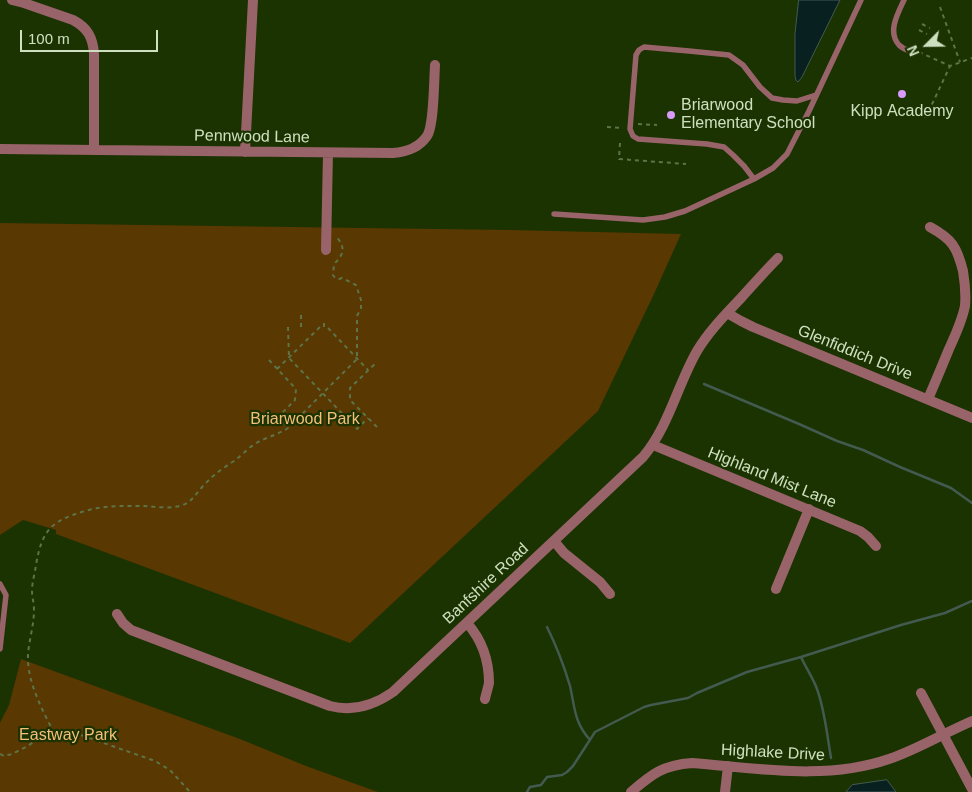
<!DOCTYPE html>
<html>
<head>
<meta charset="utf-8">
<style>
  body { margin:0 }
  #map { position:relative; width:972px; height:792px; overflow:hidden; background:#1b3201; font-family:Helvetica,sans-serif }
  canvas { display:block }
  .north { position:absolute; left:902px; top:20px; width:50px; height:50px; -webkit-text-stroke:4px #1b3201; paint-order:stroke; rotate:247deg; font-size:14px; font-weight:700; line-height:20px; text-align:center; color:#cde0bf }
  .north::after { content:''; display:block; margin:auto; width:18px; height:22px; background:#cde0bf; clip-path:polygon(50% 0,100% 100%,50% 72%,0 100%) }
  .scale { position:absolute; left:20px; top:30px; width:138px; height:22px; box-sizing:border-box; border:2px solid #cde0bf; border-top:0; padding-left:6px; font-size:15px; line-height:18px; white-space:nowrap; color:#cde0bf; -webkit-text-stroke:4px #1b3201; paint-order:stroke }
</style>
</head>
<body>
<div id="map">
<canvas width="972" height="792"></canvas>
<div class="north">N</div>
<div class="scale">100 m</div>
</div>
<script>
const c = document.querySelector('canvas').getContext('2d');
c.lineJoin = 'round';
function paint(path, color) {
  c.fillStyle = color;
  c.fill(path, 'evenodd');
}
function trace(path, color, width, dash) {
  c.strokeStyle = color;
  c.lineWidth = width;
  c.lineCap = dash ? 'butt' : 'round';
  c.setLineDash(dash || []);
  c.stroke(path);
}
function write(font, color, halo, rows, align = 'center') {
  c.font = font + ' Helvetica,sans-serif';
  c.lineWidth = 4.5;
  c.setLineDash([]);
  c.textBaseline = 'middle';
  c.strokeStyle = halo;
  c.fillStyle = color;
  for (const [text, x, y, turn = 0] of rows) {
    c.save();
    c.translate(x, y);
    c.rotate((+turn || 0) * Math.PI / 180);
    c.textAlign = isNaN(turn) ? turn : align;
    if (halo) c.strokeText(text, 0, 0);
    c.fillText(text, 0, 0);
    c.restore();
  }
}
paint(new Path2D(`
  M0,223L511,230L681,234L654,294L598,411L350,643L56,534V530L23,520L0,535Z
  M21,659L240,739L306,766L378,792H0V723L9,705Z`), '#593801');
const water = new Path2D(`
  M799,0H840L802,77L798,82L796,80L795,76V34Z
  M887,780L896,792H846L852,785Z`);
paint(water, '#082020');
trace(water, '#435a50', 1);
trace(new Path2D(`
  M704,384L799,424L837,441L863,450L900,467L951,488L972,503
  M547,627C556,645 564,666 570,686C575,708 574,722 590,740
  M801,657C806,668 813,678 817,689C825,711 827,735 831,758
  M527,792L530,787L541,785L547,777L562,775L567,772L573,766L595,732L644,707L651,705L688,698L697,693L747,672L801,657L901,625L945,613L972,601`), '#435a50', 2.5);
trace(new Path2D(`
  M940,7L960,62
  M922,24L930,28
  M919,30L927,34
  M919,52L950,66L972,58
  M924,116L926,117L950,66
  M638,124L657,125
  M607,127L621,128
  M620,143L619,159L686,164
  M288,327L289,358L357,429L368,418
  M301,327V314
  M324,327V320
  M328,328L368,370
  M269,360L296,389L295,400L269,426
  M277,369L320,327
  M278,417L288,428
  M377,427L350,400V388L377,362
  M54,733C42,709 27,682 28,655C29,640 34,625 34,610C34,603 32,597 32,591C32,582 35,573 36,565C42,530 51,521 85,511C105,505 125,506 145,506C157,507 171,509 183,505C193,501 197,492 204,485C213,475 223,468 234,461C242,455 249,447 258,442C268,437 279,434 288,428L357,359V316L361,308V300L356,285L342,278L339,279L335,278L333,275L334,264C344,254 346,248 336,236
  M0,754L4,756L12,754L28,746L43,735L60,732L78,734L155,761L170,770L190,792`), '#5d7348', 2, [4, 4]);
trace(new Path2D(`
  M904,0C898,13 887,32 899,45C902,48 906,50 910,51
  M754,179L744,166L733,155L724,147L707,144L638,139L633,136L630,129L636,55L639,50L644,47L689,51L729,55L743,65L760,87L772,98L783,100L797,101L816,95
  M554,214L643,220L665,217L685,211L711,199L754,179L773,168L787,154L809,111L861,0
  M0,584L6,595L0,649`), '#98646a', 5.5);
trace(new Path2D(`
  M12,0L24,3L73,20C88,28 93,38 94,54V150
  M0,149L393,153C406,152 419,148 427,136C434,126 434,80 435,65
  M245,152L253,0
  M326,250L328,153
  M727,313L741,321L753,327L972,418
  M928,399C935,383 942,366 949,349C955,336 962,321 965,306C966,294 965,283 963,271C957,247 952,239 930,227
  M653,445L860,531L868,537L876,546
  M554,541L564,553L600,582L610,594
  M776,589L809,509
  M117,614L123,623L131,630L330,706C353,712 373,706 393,692L643,457C669,426 677,386 697,351C709,331 725,315 741,298C753,285 765,271 778,258
  M467,623C482,640 489,661 489,683C488,688 486,694 485,699
  M921,693L972,789
  M631,792C652,774 663,765 692,763C757,768 825,781 889,759C918,749 944,733 972,721
  M725,792L728,766`), '#98646a', 10);
for (const [x, y, r, color] of [
  [902,94,5,"#d79bf9"],
  [671,115,5,"#d79bf9"]
]) {
  const dot = new Path2D();
  dot.arc(x, y, r, 0, 2 * Math.PI);
  c.fillStyle = color;
  c.fill(dot);
  trace(dot, '#1b3201', 2);
}
write('16px', '#cde0bf', '#1b3201', [
  ["Briarwood",681,106],
  ["Elementary School",681,124],
  ["Kipp Academy",902,112,"center"]
], 'left');
write('16px', '#cde0bf', '#1b3201', [
  ["Pennwood Lane",252,137,1],
  ["Glenfiddich Drive",855,353,22],
  ["Highland Mist Lane",772,478,22],
  ["Banfshire Road",486,584,-43],
  ["Highlake Drive",773,753,3]
]);
write('16px', '#f5bf79', '#1b3201', [
  ["Briarwood Park",305,420],
  ["Eastway Park",68,736]
]);
</script>
</body>
</html>
